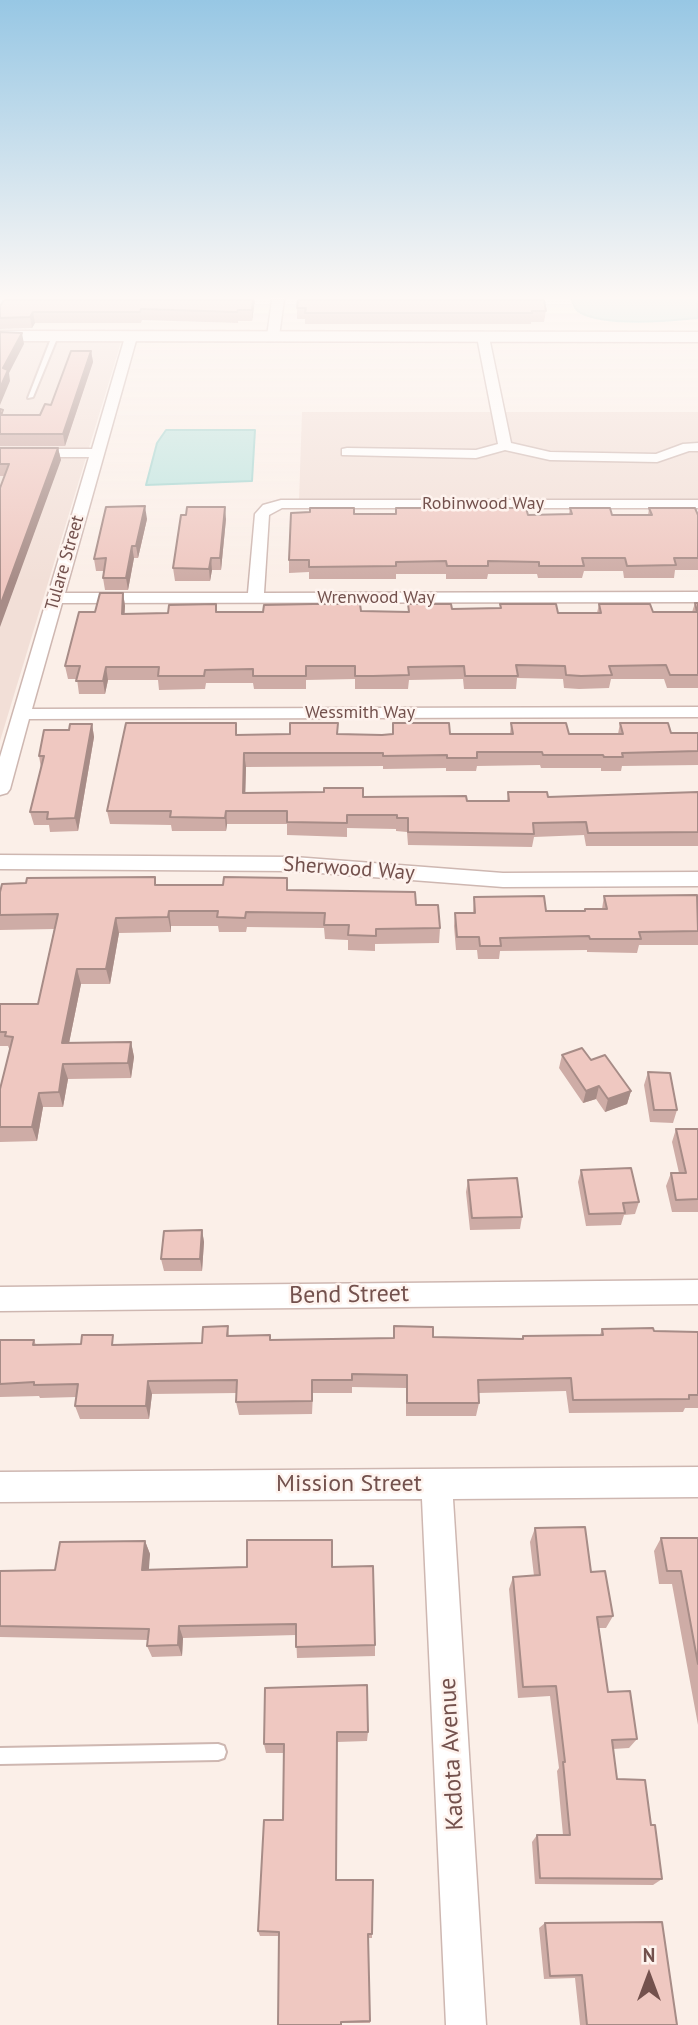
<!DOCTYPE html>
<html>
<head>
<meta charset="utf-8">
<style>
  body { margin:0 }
  #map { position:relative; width:698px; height:2025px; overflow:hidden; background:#fbefe8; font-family:"PT Sans",sans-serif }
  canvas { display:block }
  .north { position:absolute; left:614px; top:1941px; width:70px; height:70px; -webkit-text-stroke:5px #fef3ee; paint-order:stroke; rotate:0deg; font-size:19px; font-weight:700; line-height:28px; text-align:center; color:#73514d }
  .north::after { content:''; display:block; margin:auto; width:24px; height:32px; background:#73514d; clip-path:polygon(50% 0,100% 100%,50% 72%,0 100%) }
</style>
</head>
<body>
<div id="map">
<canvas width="698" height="2025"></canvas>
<div class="north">N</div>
</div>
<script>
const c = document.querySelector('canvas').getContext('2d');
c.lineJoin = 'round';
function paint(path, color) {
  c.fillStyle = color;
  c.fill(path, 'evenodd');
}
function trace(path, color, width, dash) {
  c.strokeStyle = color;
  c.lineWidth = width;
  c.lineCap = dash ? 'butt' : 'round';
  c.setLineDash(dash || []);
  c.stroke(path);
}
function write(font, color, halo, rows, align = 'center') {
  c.font = font + ' "PT Sans",sans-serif';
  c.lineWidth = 5;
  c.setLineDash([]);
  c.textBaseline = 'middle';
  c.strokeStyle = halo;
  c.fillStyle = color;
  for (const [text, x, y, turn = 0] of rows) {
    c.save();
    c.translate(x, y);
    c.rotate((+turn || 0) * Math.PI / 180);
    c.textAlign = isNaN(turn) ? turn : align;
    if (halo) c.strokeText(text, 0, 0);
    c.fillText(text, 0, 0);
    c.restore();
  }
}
paint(new Path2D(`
  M0,339H122L0,741Z
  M302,412H698V499L299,500Z`), '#f2dfd7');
const water = new Path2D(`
  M572,300H697L698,318C669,321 606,326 581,313C575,310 574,306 572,300Z
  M166,430H255L252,481L146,485L157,443Z`);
paint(water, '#bde4df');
trace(water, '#a4d5d0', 2);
const lane = new Path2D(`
  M55,334L58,336L33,397L28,398L52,336Z
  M218,1744L224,1746L226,1752L224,1758L218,1760L0,1764V1748Z`);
const street = new Path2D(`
  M272,300H284L279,336L273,340L267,336Z
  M131,333L137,337L65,593H248L255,514L263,505L281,500H698V508H282L269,515L264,593L698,592V602L62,603L32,709L698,707V717L29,719L10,789L7,793L0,795V757L89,457H0V449H92L125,337Z
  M483,333L489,337L511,443L550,452L656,454L683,444L698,443V451H689L657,462L550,460L505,450L476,458L342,455V449L347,448L476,450L498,444L477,337Z
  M0,855L294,857L503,873L698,872V886L503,887L294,871L0,869Z
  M698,1280V1304L0,1311V1287Z
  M698,1467V1497L453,1499L486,2025H446L422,1499L0,1502V1472Z`);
const secondary = new Path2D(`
  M0,331L698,332V342L0,341Z`);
trace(lane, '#ceb7b1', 4);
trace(street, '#ceb7b1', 3);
trace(secondary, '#d4b7b1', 3);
paint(lane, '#fff');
paint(street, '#fff');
paint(secondary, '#fff');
paint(new Path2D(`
  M4,300H255L252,321H238V323L142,320L141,323H35L32,328L0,329V306Z
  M297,308L546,311L544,322H531V324H305V319H297Z
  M91,351L93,362L65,446H0V409L4,415H40L51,405Z
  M0,448H58L61,460L4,476H0Z
  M570,508L612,515H648L649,508L698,515V570H675L674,578H624L623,571H584L582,578H538L537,574H488L487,579H446V574H396V579H309V572L289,573V560L354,514H569Z
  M147,519L138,558H134L128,590H105L103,578L104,571H96L94,559Z
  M226,519L221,570H212L210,581H175L173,568Z
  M123,593L125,606L124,614L168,613L216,604L217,612H408V604L452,609L500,608V604L558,613H597L599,604L653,612H692L695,603H698V688H667L664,679H611L609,688L579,689L564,688L563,679L517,678L516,689H464L463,679L409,680L408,689H355V679L306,680V689H254L253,683H206L205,689L159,690L158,680H108L105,694H79L77,679H68L65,666L95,612Z
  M236,723L237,735L290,734L338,723V734H393V723L450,734H510L511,723L569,734H618L620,723L671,733H698V765L622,766L621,771H601V768H541L540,765L477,766L476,771H446V768L383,769V766L246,767L245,793L467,801H507L508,792L548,797L698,792V846H586L584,835L534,837L532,847L408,845L407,832L396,831V829L347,828V837L287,835V824H227L226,831H172L171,825L110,824L107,811Z
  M92,724L94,737L78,831L50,832L49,825H34L30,812L41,768L39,756L69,730Z
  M156,885L288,890L416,905L440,928L439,943L375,944V951L348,950V940L325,939L324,928L247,927L246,932H219L218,926H171V932L119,933L110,984H81L69,1043L131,1042L134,1057L131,1078L68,1079L63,1107H43L37,1141L0,1142V1089L10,1051L8,1046H0V1004H38L54,929L0,930V892Z
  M604,896L698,897V945H639L637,953L587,952V950L500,951L499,959H478L477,950H456L454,926L455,913H473L474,897L546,911H584L585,909H602Z
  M562,1055L591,1060L631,1091L627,1104L605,1112L596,1099L583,1103L559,1068Z
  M648,1072L677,1110L673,1123L650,1122L644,1085Z
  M676,1129H698V1212H672L666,1186L671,1173H679L672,1142Z
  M581,1170L639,1202L635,1214L624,1215L621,1225L586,1226L578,1182Z
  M468,1180L522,1217L520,1229L470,1230L466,1192Z
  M202,1230L204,1242L202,1271H164L161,1259Z
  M228,1326L229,1336L270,1335V1340L394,1338V1326L433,1337L522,1339L523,1336L600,1335L602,1329L698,1332V1408H685L683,1412L569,1413L566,1391L478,1393L479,1403L476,1416H406V1388L352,1387V1393H313L312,1414L239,1415L236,1402L237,1393L152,1394L149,1419H80L75,1406L76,1397L40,1398L39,1396L0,1397V1340H34L36,1345L202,1343Z
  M535,1528L591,1572L613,1616L606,1628H599L608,1692L637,1739L629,1748L613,1749L617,1779L651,1825L662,1879L653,1885L535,1884L532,1842L537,1835H563L557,1771L559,1768L550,1696L518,1698L509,1589L513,1577L534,1576L530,1542Z
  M661,1538H698V1725L672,1584H659L654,1551Z
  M145,1541L150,1554L148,1569L332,1567L375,1645V1656L297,1658L296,1635L183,1638L182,1656L152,1657L147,1646L148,1640L0,1637V1571L55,1570Z
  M265,1688L368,1732L367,1741L337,1742L336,1880L372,1934V1938H368L370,2023H342L279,1936H260L258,1931L283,1820V1753H266L264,1744Z
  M545,1923L677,2025H580L575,1978L544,1979L539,1928Z`), '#ceaca6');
paint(new Path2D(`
  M253,300H255L252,321V310Z
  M33,312L35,323L32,328L30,317Z
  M22,333L24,344L9,373L10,381L0,405V388L3,368Z
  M91,351L93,362L65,446L63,434Z
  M58,448L61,460L0,627V606Z
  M145,506L147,519L138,558L136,546Z
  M225,507L226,519L221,570L220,558Z
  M132,546L134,558L128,590L126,578Z
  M211,558L212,570L210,581L209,569Z
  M123,593L125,606L124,627L122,614Z
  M106,667L108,680L105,694L103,681Z
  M92,724L94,737L78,831L75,818Z
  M244,753L246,767L245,806L243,793Z
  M226,811L227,824L226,831L225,818Z
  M169,911L171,926V932L168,917Z
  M116,918L119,933L110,984L106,969Z
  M77,969L81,984L66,1058L62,1043Z
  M131,1042L134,1057L131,1078L128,1063Z
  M63,1064L68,1079L63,1107L59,1092Z
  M599,1086L596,1099L583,1103L586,1091Z
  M631,1091L627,1104L605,1112L608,1099Z
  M39,1093L43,1107L37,1141L32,1127Z
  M202,1230L204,1242L202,1271L200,1259Z
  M148,1381L152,1394L149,1419L146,1406Z
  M145,1541L150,1554L148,1582L142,1570Z
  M179,1626L183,1638L182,1656L178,1645Z`), '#a78c87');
const building = new Path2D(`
  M4,300H253L252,310H238L237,312L141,309L140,312H33L30,317L0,318V306Z
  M298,300H544L546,311H532V313H305L306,308H297Z
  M0,332L22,333L3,368L8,370L0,388Z
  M71,351H91L63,434H0V409L3,410L1,415H40L45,404L51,405Z
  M0,448H58L0,606V488L9,464H0Z
  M145,506L136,546H132L126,578H103L106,558L94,559L106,507Z
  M187,507H225L220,558H211L209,569L173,568L181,515H186Z
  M310,508H354V514H396V508H526L528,515L572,514L570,508H610L612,515H652L649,508H695L698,515V558H674L676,565L627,566L625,558H582L584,566H539V562L488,561V566H447L446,561L396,562V566L309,567V560H289L291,513L310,512Z
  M100,593H123L122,614L168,613L169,605L216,604V612H263L264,605L313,604H360L361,611L409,612L408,604H451L452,609L501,608L500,604H556L558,613H601L599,604H650L653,612H697L695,603H698V675H670L666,665L609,666L612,675L581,676L566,675L565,666L516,665L518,676H465L464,666L408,667L409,675L373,676H355V666H306V676H253V669L205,670L204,676H158L159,667H106L103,681H76L80,666H65L79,612H95Z
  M126,723H236V735L290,734V723H338L337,734L382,735L393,734V723H449L450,734H513L511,723H566L569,734H623L620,723H668L671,733H698V751L622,753L623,757H604L603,755H543L542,752H477V758H447V755L383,756V753H244L243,793L324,792V788H363V797L466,796L467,801H509L508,792H547L548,797L698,792V832L588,833L586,822L533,823L534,834L408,832V818H397V815H347V823L287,822V811H226L225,818L170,817L171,811H107Z
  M70,724H92L75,818L47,819L48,812H30L44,756H39L44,730H69Z
  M155,877V885H223L224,877L287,878V890L415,892L416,905H438L440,928L376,929V936L348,935L349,925H324L325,913L246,912L245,918L217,917L218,911H169L168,917L116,918L106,969H77L62,1043L131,1042L128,1063L63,1064L59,1092L39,1093L32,1127H0V1089L13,1037L5,1036L6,1032H0V1004H38L58,914L0,915V892L2,884L26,883L27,878Z
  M697,895L698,931L639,932L641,939H590L589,936L500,938L501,946H480L479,937H457L455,913H475L474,897L544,896L546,911H585V909H607L604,896Z
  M582,1048L591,1060L605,1055L631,1091L608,1099L599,1086L586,1091L562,1055Z
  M648,1072L670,1073L677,1110H654Z
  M676,1129H698V1199L676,1200L671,1173H686Z
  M631,1168L639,1202L623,1203L625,1213L589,1214L581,1170Z
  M517,1178L522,1217L472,1218L468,1180Z
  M202,1230L200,1259H161L164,1231Z
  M228,1326L227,1336L270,1335V1340L394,1338V1326L433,1327V1337L523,1339V1336L603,1335L602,1329L653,1328L654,1331L698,1332V1395H689V1399L573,1400L571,1378L478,1380L479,1403H407V1375L352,1374V1380H312V1401L236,1402L237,1380L148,1381L146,1406H75L78,1384L34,1385V1382L0,1384V1340H34L33,1345L81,1344L82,1335H113L112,1345L202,1343L203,1327Z
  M585,1527L591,1572L605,1571L613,1616L597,1617L608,1692L630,1691L637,1739L612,1740L617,1779L645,1780L651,1825H655L662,1879L540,1878L537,1835H570L563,1762H565L556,1686L523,1687L513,1577L540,1575L535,1528Z
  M661,1538H698V1664L681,1571H667Z
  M247,1540H332V1567L373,1566L375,1645L296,1647V1624L179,1626L178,1645L147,1646L149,1629L0,1626V1571L55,1570L60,1542L145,1541L142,1570L247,1567Z
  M367,1685L368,1732H337L336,1880H373L372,1934H368L370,2021L341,2022V2025H278L279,1932L258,1931L264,1820H283L284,1744H264L265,1688Z
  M662,1922L677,2025H587L582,1975L550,1976L545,1923Z`);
paint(building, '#efc8c1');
trace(building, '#a78c87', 2);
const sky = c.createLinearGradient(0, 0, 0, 583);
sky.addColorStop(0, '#97c7e4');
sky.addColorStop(0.51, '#fdf8f5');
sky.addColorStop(1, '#fdf8f500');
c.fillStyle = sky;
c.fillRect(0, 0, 698, 583);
write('18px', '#73514d', '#fef3ee', [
  ["Robinwood Way",483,504],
  ["Tulare Street",65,563,-74],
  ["Wrenwood Way",376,598],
  ["Wessmith Way",360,713]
]);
write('21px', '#73514d', '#fef3ee', [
  ["Sherwood Way",349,869,4]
]);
write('24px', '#73514d', '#fef3ee', [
  ["Bend Street",349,1295,-1],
  ["Mission Street",349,1484],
  ["Kadota Avenue",452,1754,-93]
]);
</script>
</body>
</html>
